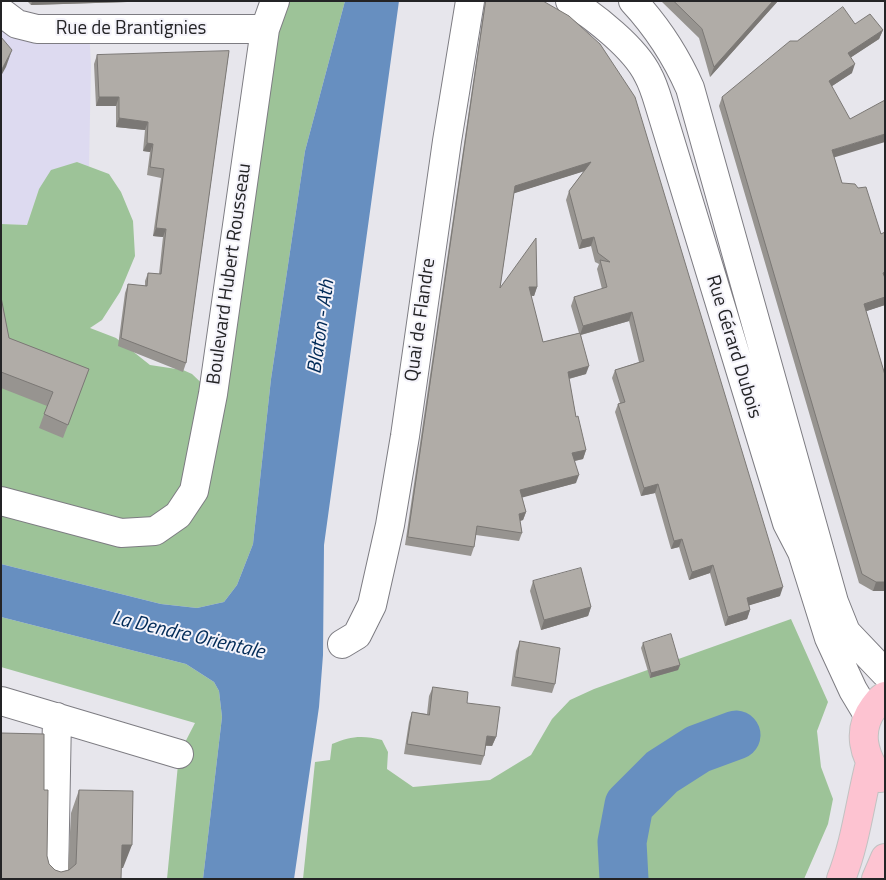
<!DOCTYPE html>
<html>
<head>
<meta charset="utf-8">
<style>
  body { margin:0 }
  #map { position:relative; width:886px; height:880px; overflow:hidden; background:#e7e6ec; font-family:"Titillium Web",sans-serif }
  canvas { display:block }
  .frame { position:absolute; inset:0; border:2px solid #242426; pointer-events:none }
</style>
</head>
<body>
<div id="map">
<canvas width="886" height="880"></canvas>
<div class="frame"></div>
</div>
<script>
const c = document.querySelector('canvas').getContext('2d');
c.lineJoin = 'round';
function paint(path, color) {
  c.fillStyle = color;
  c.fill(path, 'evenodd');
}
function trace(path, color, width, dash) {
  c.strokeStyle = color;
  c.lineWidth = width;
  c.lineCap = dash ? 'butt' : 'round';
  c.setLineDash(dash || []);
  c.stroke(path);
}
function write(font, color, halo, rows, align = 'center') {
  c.font = font + ' "Titillium Web",sans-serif';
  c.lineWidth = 4;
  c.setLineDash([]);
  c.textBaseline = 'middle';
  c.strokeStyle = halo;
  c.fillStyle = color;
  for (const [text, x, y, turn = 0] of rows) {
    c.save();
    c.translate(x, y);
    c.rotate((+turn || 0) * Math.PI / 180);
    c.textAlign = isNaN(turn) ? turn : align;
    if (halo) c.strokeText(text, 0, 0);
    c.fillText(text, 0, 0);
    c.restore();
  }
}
paint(new Path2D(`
  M1,12L89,29L91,65L89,167L77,162L39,189L27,225L1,224Z`), '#dddaf0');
paint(new Path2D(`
  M275,1H345L305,151L271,379L253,544L237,585L224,602L197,608L161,604L1,564V224L27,225L39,189L51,170L77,162L109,174L121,192L133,221L135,256L120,292L102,320L90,328L116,338L150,365L183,370L192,374L213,394Z
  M1,617L186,664L214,682L219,691L222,717L203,879H167L179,754L195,723L1,667Z
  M791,619L828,702L817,731L821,767L833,799L828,824L804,879H303L315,762L330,760L332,744C350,736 363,735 382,740L388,752L387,769L413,787L490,780L531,755L552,719L570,700L594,689Z`), '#9dc398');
paint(new Path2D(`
  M345,1H399L324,545L323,655L319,707L294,879H203L222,717L219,691L214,682L186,664L1,617V564L161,604L197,608L224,602L237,585L253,544L271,379L305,151Z`), '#678fc0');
trace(new Path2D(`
  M624,879L622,842L629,805L662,772L698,749L736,735`), '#678fc0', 49);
const minor = new Path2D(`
  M570,1C595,17 635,48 648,75C653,84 656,94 659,104L787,523L802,552L829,638L853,690L868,715
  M633,1C658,28 675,54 690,88L834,602L846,632L885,673
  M1,12L17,24L37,29H265
  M1,501L121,533L155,531L178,515L194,491L213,394L265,29L275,1
  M342,644L357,635L372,605L390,525L405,436L447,141L470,1
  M1,701L179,754
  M54,879L57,717`);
const major = new Path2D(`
  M880,778C864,756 856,731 874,707C877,703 880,698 885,696
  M841,879C856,841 860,802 870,763
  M876,879L885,858`);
trace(minor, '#7d7c82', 30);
trace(major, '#c2c2c2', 30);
trace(minor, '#fff', 28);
trace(major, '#fdc3d1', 28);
paint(new Path2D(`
  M27,1H159L31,5Z
  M485,1H543L780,596L749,605L750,610L747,619L725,626L710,573L689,580L679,547L671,549L655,493L641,496L615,412L618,404L620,403L612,378L615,370L639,362L629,321L581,335L586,374L569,379L576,417L586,450L583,459L575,461L576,483L522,497L526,512L523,520L520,521L522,533L519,541L476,535L474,547L471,556L405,545ZM584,171L569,191L566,200L579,249L591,246L595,262L599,264L597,269L602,289L574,297L571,306L579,333L543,342L531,296H534L537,287L500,288L514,193Z
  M661,1H778L710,77L699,38Z
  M855,24L883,30L879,39L851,57L852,73L832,86L834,157L842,183L881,234L885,232V305L866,311L885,591H873L859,583L719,106L722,97L797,41Z
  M229,51L186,363L183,372L118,346L125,293L128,284L145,286V281L148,273L159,274L163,237L153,236L161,178L147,175L150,152L143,151L145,130L116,127V106H96L94,64L97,55Z
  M1,297L9,338L89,369L63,438L39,428L47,406L1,388Z
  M533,581L591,607L588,616L541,630L530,591Z
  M520,641L555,684L552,693L511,686L516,651Z
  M643,643L680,665L678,670L650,678L641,648Z
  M433,687L467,703L496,737L492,746H486L484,756L481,765L404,754L409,722L412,712L427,714L429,696Z
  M44,790L47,856L49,864L55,870L61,872L68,870L71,813L79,790L123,868L1,879Z`), '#979490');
paint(new Path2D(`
  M32,1H159L31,5Z
  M773,1H778L710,77L714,67Z
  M883,30L879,39L844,62L848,53Z
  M12,50L6,67L1,76V71Z
  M855,64L852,73L826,90L829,81Z
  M99,97H119L116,106H96Z
  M119,118L148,122L145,130L116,127Z
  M885,134V142L829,159L832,150Z
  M147,143L153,144L150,152L143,151Z
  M591,162L588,170L512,194L515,186Z
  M156,228L166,229L163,237L153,236Z
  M594,237L591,246L579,249L582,240Z
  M529,287H537L534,296L526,295Z
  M885,297V305L861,313L864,304Z
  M632,312L629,321L580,335L583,326Z
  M589,366L586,374L564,380L568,372Z
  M586,450L583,459L569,462L572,453Z
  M579,475L576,483L517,499L520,490Z
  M658,484L655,493L641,496L644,488Z
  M526,512L523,520L515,522L519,514Z
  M682,539L679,547L671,549L674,541Z
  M713,565L710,573L689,580L692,572Z
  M876,582H885V591H873Z
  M783,587L780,596L744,607L747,598Z
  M591,607L588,616L541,630L544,620Z
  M750,610L747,619L725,626L728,617Z
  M680,665L678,670L650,678L651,673Z
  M487,736L496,737L492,746L484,745Z
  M122,845H132L123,868H114Z`), '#7b7875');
const building = new Path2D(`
  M486,1H543L569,16L600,44L635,97L783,587L747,598L750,610L728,617L713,565L692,572L682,539L674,541L658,484L644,488L618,404L625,402L615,370L644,361L632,312L583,326L574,297L607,287L600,260L610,262L598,253L594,237L582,240L569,191L591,162L515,186L500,288L536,238L537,287H529L543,342L580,333L589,366L568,372L576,417L578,416L586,450L572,453L579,475L520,490L526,512L519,514L522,533L477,526L474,547L408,537Z
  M674,1H773L714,67L702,29Z
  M843,7L855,24L870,14L883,30L848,53L855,64L829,81L850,119L885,100V134L832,150L842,183L855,184L858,188L866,187L881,234L885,232V272L883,273L885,278V297L864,304L885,375V582H876L862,574L722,97L790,41H797Z
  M1,37L12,50L1,71Z
  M229,51L186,363L121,338L128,284L147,286L148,273L161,274L166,229L156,228L164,169L150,167L153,144L147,143L148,122L119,118V97H99L97,55Z
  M1,297L9,338L89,369L68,425L44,414L53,392L1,372Z
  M581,568L591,607L544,620L533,581Z
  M671,634L680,665L651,673L643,643Z
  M520,641L560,648L555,684L515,677Z
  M433,687L468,692L467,703L500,707L496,737L487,736L484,756L407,744L412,712L429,715Z
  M1,733L44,734V790H48L47,856L49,864L55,870L61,872L69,870L76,864L79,790L133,791L132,845H122L121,879H1Z`);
paint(building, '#b0aca7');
trace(building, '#7b7875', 1);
write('19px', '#242426', '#f4f3fa', [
  ["Rue de Brantignies",131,29],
  ["Boulevard Hubert Rousseau",230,274,-82],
  ["Quai de Flandre",421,320,-82],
  ["Rue Gérard Dubois",733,347,73]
]);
write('italic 20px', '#002a57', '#f4f3fa', [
  ["Blaton - Ath",322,327,-82],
  ["La Dendre Orientale",188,636,13]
]);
</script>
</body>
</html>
